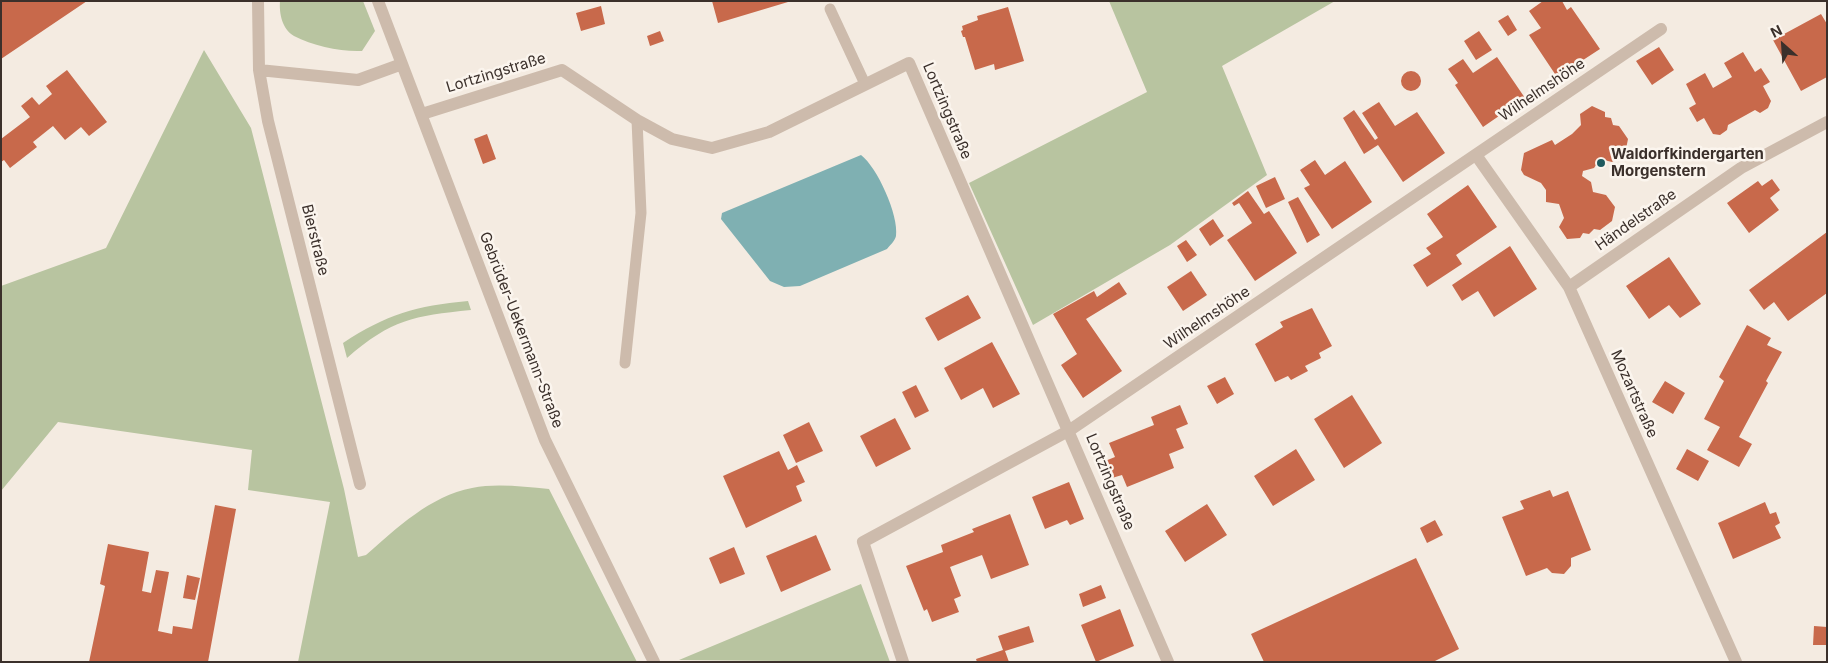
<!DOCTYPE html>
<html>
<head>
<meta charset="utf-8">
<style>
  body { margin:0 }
  #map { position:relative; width:1828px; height:663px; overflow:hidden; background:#f4ebe1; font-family:Inter,sans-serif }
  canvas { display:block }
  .frame { position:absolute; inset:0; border:2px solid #3b302b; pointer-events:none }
  .north { position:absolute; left:1758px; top:20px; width:50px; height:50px; -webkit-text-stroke:4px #fbf5ee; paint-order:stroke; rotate:334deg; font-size:14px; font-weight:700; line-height:20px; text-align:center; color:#3b302b }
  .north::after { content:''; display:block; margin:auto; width:18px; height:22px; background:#3b302b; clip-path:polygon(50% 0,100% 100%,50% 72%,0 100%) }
</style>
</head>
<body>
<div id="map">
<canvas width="1828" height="663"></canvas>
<div class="frame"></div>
<div class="north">N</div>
</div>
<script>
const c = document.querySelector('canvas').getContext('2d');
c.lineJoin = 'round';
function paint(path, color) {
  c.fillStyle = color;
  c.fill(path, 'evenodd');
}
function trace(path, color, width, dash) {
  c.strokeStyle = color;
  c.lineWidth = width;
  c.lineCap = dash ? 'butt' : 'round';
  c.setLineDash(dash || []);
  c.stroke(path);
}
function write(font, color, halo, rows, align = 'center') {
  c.font = font + ' Inter,sans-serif';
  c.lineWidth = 5;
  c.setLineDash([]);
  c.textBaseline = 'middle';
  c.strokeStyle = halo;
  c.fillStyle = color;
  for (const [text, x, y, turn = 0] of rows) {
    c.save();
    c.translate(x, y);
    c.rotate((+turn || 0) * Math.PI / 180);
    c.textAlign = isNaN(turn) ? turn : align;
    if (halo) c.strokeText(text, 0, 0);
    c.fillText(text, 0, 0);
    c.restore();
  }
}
paint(new Path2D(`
  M280,1H363L375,31L362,51C341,52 313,46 294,36C282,29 279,13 280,1Z
  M1109,1H1335L1222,66L1267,175L1170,245L1033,325L969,183L1147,92Z
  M204,50L251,128L344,489L358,557L366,555C397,528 430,496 472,488C497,483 524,487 549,489L637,662H298L330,502L248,490L252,450L58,422L1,491V286L106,248Z
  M468,301L471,310C413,316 392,319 347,358L343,343C387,314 416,306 468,301Z
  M861,584L890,662L679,660Z`), '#b8c4a0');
paint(new Path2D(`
  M861,155C877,167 899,215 896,236C895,241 890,245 887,249L800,286L784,287L770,281L721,219L722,213Z`), '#7fb0b2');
paint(new Path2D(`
  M1,1H87L1,59Z
  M712,1H788V2L718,23Z
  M1543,1H1562L1567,10L1571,7L1600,49L1557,77L1529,35L1541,28L1529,11Z
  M601,6L605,24L581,31L576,13Z
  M1008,7L1024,61L995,70L994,64L975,70L965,37H963L961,31L963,30L962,26L978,20L977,16Z
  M1821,14L1827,24V77L1801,91L1773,40Z
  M1508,15L1517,30L1508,36L1498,21Z
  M660,31L664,41L650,46L647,36Z
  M1479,31L1492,50L1476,60L1464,41Z
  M1659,47L1674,70L1652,85L1636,61Z
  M1743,52L1755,72L1761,68L1770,82L1763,86L1771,101L1768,108L1760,113L1755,110L1728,125L1727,130L1720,135L1713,134L1704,118L1697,122L1689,108L1696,104L1686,84L1705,73L1713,88L1732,77L1724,63Z
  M1497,57L1525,98L1483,127L1455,85L1458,83L1448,69L1463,59L1473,73Z
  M67,70L107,122L89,136L81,127L65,140L53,126L33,142L37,147L10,168L4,160L1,162V139L30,117L21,106L32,97L39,105L52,94L46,86Z
  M1401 81a10 10 0 1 1 20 0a10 10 0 1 1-20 0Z
  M1379,102L1395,126L1417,112L1445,153L1403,182L1378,145L1364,154L1343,118L1354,110L1375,140L1378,138L1362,113Z
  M1592,106L1605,112V117L1611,118L1613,125L1619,126L1628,139L1625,154L1612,162L1600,159L1594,168L1583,171L1582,176L1591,182L1593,192L1606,195L1615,207L1612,221L1600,230L1594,229L1589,234L1583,233L1580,238L1567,239L1559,227L1564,218L1559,204L1546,202V190L1541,183L1524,175L1521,170L1524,153L1552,140L1555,145L1572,134L1581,125L1580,114Z
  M487,134L496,159L483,164L474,139Z
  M1315,160L1325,175L1345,161L1372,202L1332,229L1304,188L1310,185L1300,170Z
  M1275,177L1285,199L1266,208L1256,186Z
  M1772,179L1780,190L1770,198L1779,210L1749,233L1727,203L1758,181L1762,186Z
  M1468,185L1497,227L1456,255L1462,264L1427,287L1413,265L1431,254L1426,248L1443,237L1427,214Z
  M1248,191L1264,214L1269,211L1297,253L1255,281L1227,240L1252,223L1239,203L1234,206L1232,203Z
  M1298,197L1320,235L1307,243L1288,202Z
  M1213,219L1224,236L1210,246L1199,229Z
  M1827,232V293L1788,321L1774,302L1764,310L1749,290Z
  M1186,240L1197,255L1187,262L1177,246Z
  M1510,246L1537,289L1494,317L1478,291L1462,301L1452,285Z
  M1669,257L1701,304L1680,318L1669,305L1649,319L1626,286Z
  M1191,271L1207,295L1183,311L1167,287Z
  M1119,282L1127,294L1086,319L1122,371L1083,398L1061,365L1077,354L1053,314L1094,291L1097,297Z
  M968,295L981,318L938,341L925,318Z
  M1312,308L1332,346L1319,353L1321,358L1305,366L1308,371L1291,380L1288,376L1275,382L1255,344L1283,327L1280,322Z
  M1747,325L1771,338L1767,345L1782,352L1766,381L1768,383L1739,437L1752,444L1739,467L1707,450L1720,427L1704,419L1724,381L1719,377Z
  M992,342L1020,394L993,408L983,388L961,400L944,368Z
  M1225,377L1234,394L1217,404L1207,386Z
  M1665,381L1685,393L1673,414L1652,402Z
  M916,385L929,411L915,418L902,392Z
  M1352,395L1382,443L1344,468L1314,419Z
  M1180,405L1188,424L1176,429L1184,448L1169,454L1174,468L1127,487L1122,475L1112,478L1105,461L1115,457L1109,443L1154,425L1151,417Z
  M895,418L911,449L876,467L860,436Z
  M809,422L823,451L796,463L783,435Z
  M1296,449L1315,480L1273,506L1254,476Z
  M1687,449L1709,461L1698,481L1676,469Z
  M779,451L788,470L797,465L805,482L796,486L802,501L746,528L723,476Z
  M1069,482L1084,519L1070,525L1067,520L1045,529L1032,497Z
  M1550,490L1553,497L1568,491L1591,550L1571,558V566L1564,574L1552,573L1547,568L1526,576L1502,517L1524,509L1520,501Z
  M1765,502L1770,514L1776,512L1780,523L1775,526L1781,538L1733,559L1718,523Z
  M1207,504L1227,535L1185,562L1165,531Z
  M215,505L236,509L208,662H89L105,586L100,584L108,544L149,552L142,591L151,593L156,570L169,572L158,631L172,634L173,626L192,629Z
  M1010,514L1029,565L991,579L982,555L950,567L961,596L954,599L959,612L932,622L927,609L924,611L906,566L943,552L941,545L974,532L972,529Z
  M1435,520L1443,535L1427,543L1420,528Z
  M816,535L831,570L781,592L766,556Z
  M734,547L745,574L720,584L709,558Z
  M1416,558L1459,649L1433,662H1264L1251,634Z
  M187,575L200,578L195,600L183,598Z
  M1101,585L1106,598L1083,607L1079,594Z
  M1120,609L1134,646L1096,662L1081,625Z
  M1029,626L1034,642L1005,651L1009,662H977L976,659L1003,650L998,636Z
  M1814,626L1827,627V645H1813Z`), '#c8694b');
trace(new Path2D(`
  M830,9L865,84
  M625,363L641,213L637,120`), '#cdbbac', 11);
trace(new Path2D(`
  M258,1L259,70L268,121L360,484
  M378,1L545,440L654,662
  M259,70L358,80L402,64
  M422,114L562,70L637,120L672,139L712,148L769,132L909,63L1168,662
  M1476,155L1569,287L1736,662
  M1569,287L1741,168L1827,122
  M903,662L863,542L1070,430L1661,29`), '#cdbbac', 12);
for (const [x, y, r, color] of [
  [1601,163,5,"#1f5a5e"]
]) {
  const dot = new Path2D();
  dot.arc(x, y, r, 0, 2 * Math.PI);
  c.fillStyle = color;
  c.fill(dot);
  trace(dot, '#fbf5ee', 2);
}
write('15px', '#3b302b', '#fbf5ee', [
  ["Lortzingstraße",496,73,-17],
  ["Wilhelmshöhe",1542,90,-34],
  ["Lortzingstraße",947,111,67],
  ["Händelstraße",1636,220,-35],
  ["Bierstraße",315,240,76],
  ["Wilhelmshöhe",1207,318,-34],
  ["Gebrüder-Uekermann-Straße",521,330,69],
  ["Mozartstraße",1634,394,66],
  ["Lortzingstraße",1110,482,67]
]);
write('bold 15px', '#3b302b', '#fbf5ee', [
  ["Waldorfkindergarten",1611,154],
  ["Morgenstern",1611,171]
], 'left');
</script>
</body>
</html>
